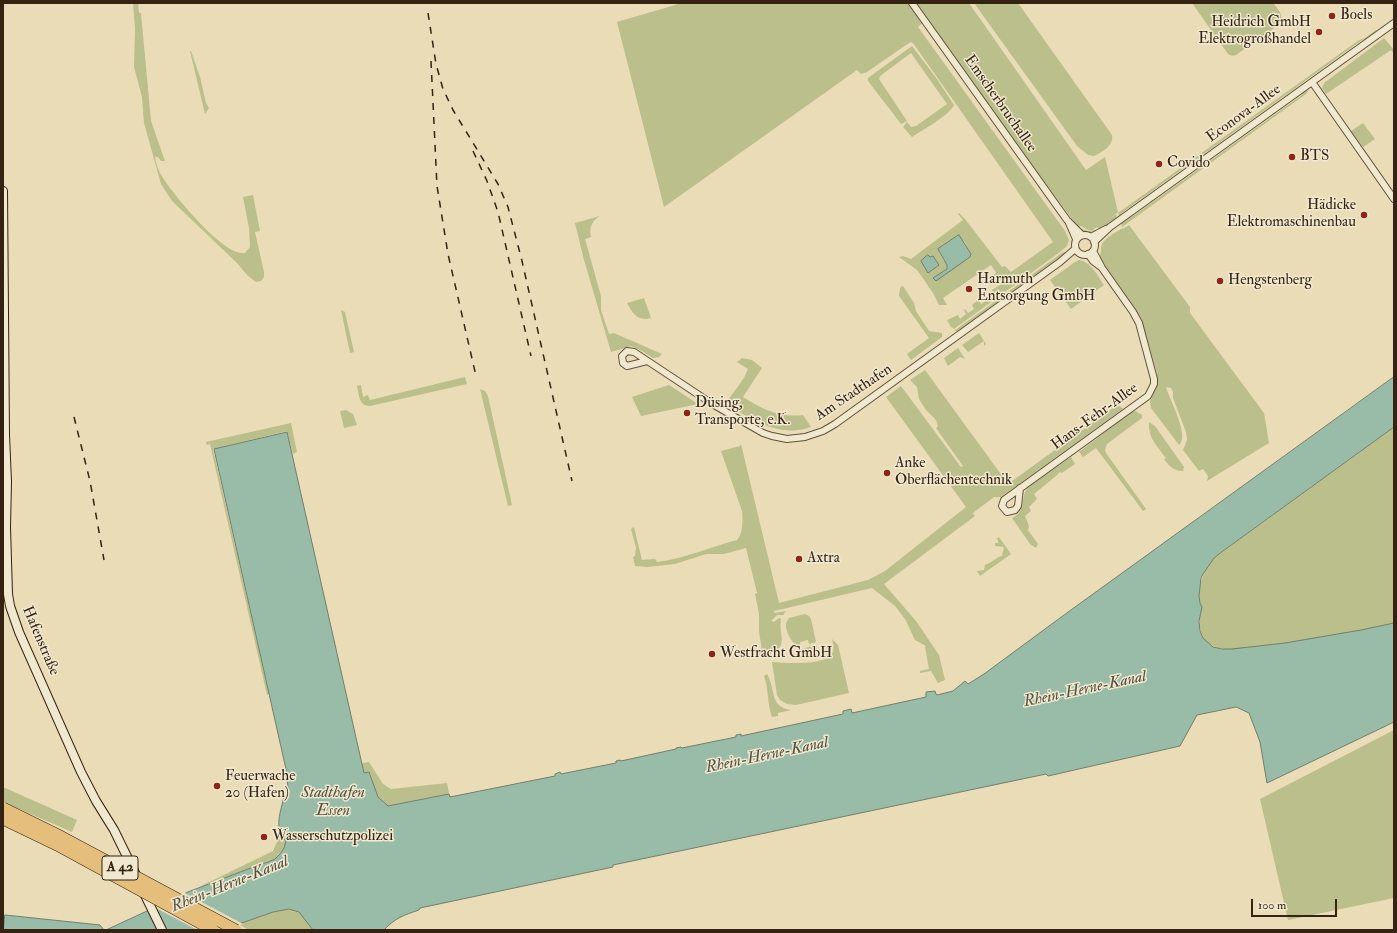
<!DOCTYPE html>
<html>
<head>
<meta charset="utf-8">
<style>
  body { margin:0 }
  #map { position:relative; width:1397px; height:933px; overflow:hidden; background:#eadcb6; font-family:"IM FELL Double Pica",serif }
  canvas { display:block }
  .frame { position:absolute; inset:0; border:4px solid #352213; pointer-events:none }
  .scale { position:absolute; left:1251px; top:899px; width:86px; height:18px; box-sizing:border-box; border:2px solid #352213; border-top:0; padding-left:5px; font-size:12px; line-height:14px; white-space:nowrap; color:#352213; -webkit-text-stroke:3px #f1e8d0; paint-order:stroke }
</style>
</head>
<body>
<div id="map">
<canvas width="1397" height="933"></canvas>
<div class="frame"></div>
<div class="scale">100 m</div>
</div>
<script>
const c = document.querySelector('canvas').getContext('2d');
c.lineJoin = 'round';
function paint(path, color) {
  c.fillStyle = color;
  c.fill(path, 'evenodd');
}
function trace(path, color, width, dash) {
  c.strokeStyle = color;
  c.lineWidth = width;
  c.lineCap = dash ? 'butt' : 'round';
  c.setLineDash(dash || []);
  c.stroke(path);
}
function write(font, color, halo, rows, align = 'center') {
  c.font = font + ' "IM FELL Double Pica",serif';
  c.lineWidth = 3;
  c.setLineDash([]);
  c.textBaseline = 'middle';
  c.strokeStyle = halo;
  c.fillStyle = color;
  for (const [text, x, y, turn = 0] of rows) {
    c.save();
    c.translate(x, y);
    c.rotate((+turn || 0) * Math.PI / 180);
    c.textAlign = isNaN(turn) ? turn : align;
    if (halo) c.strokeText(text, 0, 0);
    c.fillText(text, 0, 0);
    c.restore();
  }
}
paint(new Path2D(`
  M133,3H138L139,13H141L151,121L165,161H161L158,157H155C156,164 159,172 163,178C174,195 224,257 245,253L250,247L249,228L243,197L253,195L260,231L255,232L264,272V277L261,281L256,282L248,276L237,263L172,201L161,184L144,123L142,97L134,67L135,29Z
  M682,3H969L1086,170L1105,157L1118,212L1108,220L1116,214L1117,218L1099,230L1098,227L1093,229L1096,231C1090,233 1084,232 1079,228L1089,231L1093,230H1088L1081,226L1078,227L925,21L918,27L1065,231L1069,240L1067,246L1060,252L954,329L951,327L947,320L958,315L960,319L966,314L964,310L965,309L968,313L974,309L972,305L978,300L981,304L987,300L984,296L985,295L988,299L994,294L992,290L1003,283L997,275L993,277L992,276L996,273L991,265L943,298L947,305H939L933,293L917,270L899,257L903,256L911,259L963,220L958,214L959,213L965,219L1002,267L1005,266L1011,272L1053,242L913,43L911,42L906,45L867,72L861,74L857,70L664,207L617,22ZM964,241L971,254L970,257L933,278L947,269V265L939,252Z
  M974,3H1018L1112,135C1114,146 1102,152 1094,156L1088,155L1077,146Z
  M1192,3H1273C1278,9 1285,16 1280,24L1236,55L1232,56L1228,54Z
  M1376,30L1377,31L1365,39L1362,40L1123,212L1119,216L1118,213L1359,40L1365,38Z
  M1384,38L1394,50V54L1391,50L1326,94L1322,88L1324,83Z
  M912,46L937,79L954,105C951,114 921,131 912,137L903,127L907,122L911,127L916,126L947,104L911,53L880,76L879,79L907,121L901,124L868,81V78Z
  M190,51H191L200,77L206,103L209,108L205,114Z
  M1309,90L1306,94L1122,227L1121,223L1136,214L1302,95L1303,92Z
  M1363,123L1375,139L1363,147L1351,131Z
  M600,216C591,222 589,228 591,237L585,239L601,296V310L609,334L614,333L662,354L659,357L653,358L642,351L631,346L611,352L584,260L575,223Z
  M1129,225L1190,307V313L1264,413L1269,443L1207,481L1208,476L1203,469L1199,471L1183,450L1187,440L1186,432L1173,398V392L1171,388L1166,387C1170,401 1190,436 1179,445L1151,408L1150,402L1157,385V373L1141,318L1099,257C1102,253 1100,249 1102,244C1106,237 1116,232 1123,228V229Z
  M1063,252L1066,253L963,327V328L957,331H954Z
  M1079,260C1091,262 1098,276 1104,285L1071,309L1050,280L1075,262Z
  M902,286H903L914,303L916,311L929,331L942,333V337L911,360L907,354L929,338L899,296L900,288Z
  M644,298L651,318C638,322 632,313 627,303Z
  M341,310L345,312L354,352L350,353Z
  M979,333L986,344L984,346V341L968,352L962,345Z
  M958,348L965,359L960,357L948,366L944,358Z
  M742,358L752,360L762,368L743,397C761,409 781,418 803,415L811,427C779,439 744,417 720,398L724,401L728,400L744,378L748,369L737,362Z
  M925,370L1008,484L1113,408L1120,406L1123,409L1001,497H994L973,513L975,516L884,584L916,621L939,655L945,680L938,683L931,671L920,673V671L929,669L925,647L926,646L915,640L905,619L895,606L872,588L774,611V613L786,611L783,615H777L771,621L774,622L779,618L781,619C778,636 791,648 766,655L764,653L759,655L758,650H762L759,632V614L755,594L757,593L746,548L724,554H706L675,564L647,567L635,566L633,557L635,556L636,548L631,529L634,527L642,560L655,559L657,562C684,559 710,547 737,540C743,534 743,520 742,511L721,451L740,446L741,444L779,603L868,580L885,571L966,507L886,397L901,386L961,467L963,466L936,428L938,426L936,420L926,410L919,399L917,387L910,380Z
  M465,377L467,384L370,406C359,406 359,395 357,386L361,385L363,397L368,395L370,400Z
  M669,385L698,404L641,416L632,397Z
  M480,389L485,391L488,396L512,505L508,506Z
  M346,410L353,414L357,425L344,428L340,411Z
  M1135,411L1142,415V418L1107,444L1105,450L1106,453L1146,509L1143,511L1096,448L1083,457L1079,452L1131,412Z
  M1149,422L1155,426L1184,467L1183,471C1175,472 1168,465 1164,459L1166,458C1157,446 1148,438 1149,422Z
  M291,423L297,452L293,454L287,431L213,449L269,694L267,695L210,444L207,445L206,442Z
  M1394,427V623C1351,635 1306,641 1261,646C1246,647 1227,653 1213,646C1198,639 1199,623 1201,609C1202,605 1199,602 1199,597C1199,582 1204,570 1214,558Z
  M1071,457L1075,464L1062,473L1060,472L1056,476L1034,494L1037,499L1029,507L1031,511L1025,516L1029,526L1028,530L1038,544L1036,548L1030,544L1012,518C1028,510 1019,499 1028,487Z
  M999,537L1011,554L980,576L977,571L984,570L985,565C992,563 996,557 1002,556L1004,547L995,546V543H998V540L996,539Z
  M805,614L809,616L811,619L816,642L809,644L808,640L800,642L801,649L817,645V649L811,654C801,654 787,638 786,627C785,624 787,621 789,618Z
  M832,639L838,645L849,693L796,705L787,704L780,700L777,695L772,662C784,663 824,666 832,654C835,649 833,644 832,639Z
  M767,674C776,689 769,707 791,710L778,713V716L772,717C767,703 769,690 764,676Z
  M1394,730V898L1288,920L1260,799Z
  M369,762L383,784L391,789L447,783L449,794L388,806L378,797L369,772L364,773L362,763Z
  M3,787L77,820L72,832L3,802Z
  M280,835L286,841L284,848L275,859L197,888L273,851Z
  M284,910C301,908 304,917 313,930H249L238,924L273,912Z`), '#bbbf8b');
const water = new Path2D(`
  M959,235L971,254L970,257L936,281L933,278L947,269V265L938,249Z
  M928,255L930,257L933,256L939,265L928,273L921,261Z
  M1394,377V427L1223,551L1214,558L1203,574L1201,578L1199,596L1200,603L1202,607L1199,621L1200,631L1203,638L1213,647L1222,649H1232L1285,643L1361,630L1394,623V722L1267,783L1260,742L1249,713L1236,707L1197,715L1180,746L1048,776L1046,774L613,865V867L420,908L419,910C404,915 395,918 384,930H313L299,912L289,909L273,912L222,930H106L188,892L248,869L268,862L275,859L280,854L284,848L286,841C273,828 281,812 284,796L289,795L287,779L288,778L214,449L287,432L364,773L369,772L378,797L388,806L449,794L450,797L555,776V774L560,772L561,774L616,763V761L620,760L621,761L676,749V748L681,747L682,748L736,737V735L741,734V736L843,714V711L851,709L852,713L926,697V692L935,691L936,694L937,695L953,691L965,681L968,684L984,674L1064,615Z
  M5,915L100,925L104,930H4Z`);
paint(water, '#99bca8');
trace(water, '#717e6c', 1);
paint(new Path2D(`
  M183,892L243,924L228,930H197L152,906Z`), '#eadcb6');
const street = new Path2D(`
  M912,3L1067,220L1082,235
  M1312,82L1394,199
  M1069,223L1076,239
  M1075 245a10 10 0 1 1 20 0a10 10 0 1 1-20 0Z
  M1091,237L1106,229
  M1094,242L1110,227L1394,23
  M1088,254L1093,261L1101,267
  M647,361L627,366L623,363L622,356L627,351L634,352L714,405L763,433L772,436L787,439L805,437L823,431L835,424L1060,262L1075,249
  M1020,488L1018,506L1015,510L1007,512L1002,506L1004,500L1148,396L1154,384V379L1139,323L1133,312L1102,268L1093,251`);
const secondary = new Path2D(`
  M3,191L5,435L7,482L6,527L8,594L10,606L19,632L81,772L96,801L114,830L137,877
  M143,891L162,930`);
trace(street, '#62503c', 8);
trace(secondary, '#352213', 10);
trace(street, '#f1e8d0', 6);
trace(secondary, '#f1e8d0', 8);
trace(new Path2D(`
  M428,13L436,64L443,89L453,110L498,184L508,207L522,261L572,481
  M431,61L437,186L448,254L476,376
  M473,151L487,181L498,212L531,356
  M74,417L90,481L104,560`), '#352213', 1.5, [7, 7]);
const highwayBridge = new Path2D(`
  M3,808L62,837L236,930
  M3,819L57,845L213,930`);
trace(highwayBridge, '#352213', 12, []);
trace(highwayBridge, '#e5be7b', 11);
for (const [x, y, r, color] of [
  [1332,16,4,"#8f2418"],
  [1319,32,4,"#8f2418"],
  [1292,157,4,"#8f2418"],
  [1159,164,4,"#8f2418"],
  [1364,215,4,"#8f2418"],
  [1220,281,4,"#8f2418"],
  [969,289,4,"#8f2418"],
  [687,413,4,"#8f2418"],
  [887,473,4,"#8f2418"],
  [799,559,4,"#8f2418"],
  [712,654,4,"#8f2418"],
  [217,786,4,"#8f2418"],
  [264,837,4,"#8f2418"]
]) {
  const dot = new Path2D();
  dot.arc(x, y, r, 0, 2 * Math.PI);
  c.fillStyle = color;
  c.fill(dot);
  trace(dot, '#f1e8d0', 1.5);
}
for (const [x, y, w] of [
  [120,868,36]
]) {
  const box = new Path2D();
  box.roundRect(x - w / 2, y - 12, w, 24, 3);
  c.fillStyle = '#f1e8d0';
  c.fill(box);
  trace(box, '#352213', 1);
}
write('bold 14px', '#352213', null, [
  ["A 42",120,868]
]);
write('15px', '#352213', '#f1e8d0', [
  ["Boels",1340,16],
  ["Heidrich GmbH",1311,23,"right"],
  ["Elektrogroßhandel",1311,40,"right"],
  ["BTS",1300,157],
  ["Covido",1167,164],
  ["Hädicke",1356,206,"right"],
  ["Elektromaschinenbau",1356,223,"right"],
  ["Harmuth",977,280],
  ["Entsorgung GmbH",977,297],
  ["Hengstenberg",1228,281],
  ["Düsing,",695,404],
  ["Transporte, e.K.",695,421],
  ["Anke",895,464],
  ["Oberflächentechnik",895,481],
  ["Axtra",807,559],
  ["Westfracht GmbH",720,654],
  ["Feuerwache",225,777],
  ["20 (Hafen)",225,794],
  ["Wasserschutzpolizei",272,837]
], 'left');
write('15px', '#352213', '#f1e8d0', [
  ["Emscherbruchallee",1000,104,55],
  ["Econova-Allee",1244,114,-36],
  ["Am Stadthafen",854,393,-34],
  ["Hans-Fehr-Allee",1095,417,-36],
  ["Hafenstraße",40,641,67]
]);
write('italic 16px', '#535040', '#f1e8d0', [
  ["Rhein-Herne-Kanal",1085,690,-12],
  ["Rhein-Herne-Kanal",767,756,-12],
  ["Stadthafen",333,794],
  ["Essen",333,812],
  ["Rhein-Herne-Kanal",230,885,-22]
]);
</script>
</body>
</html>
